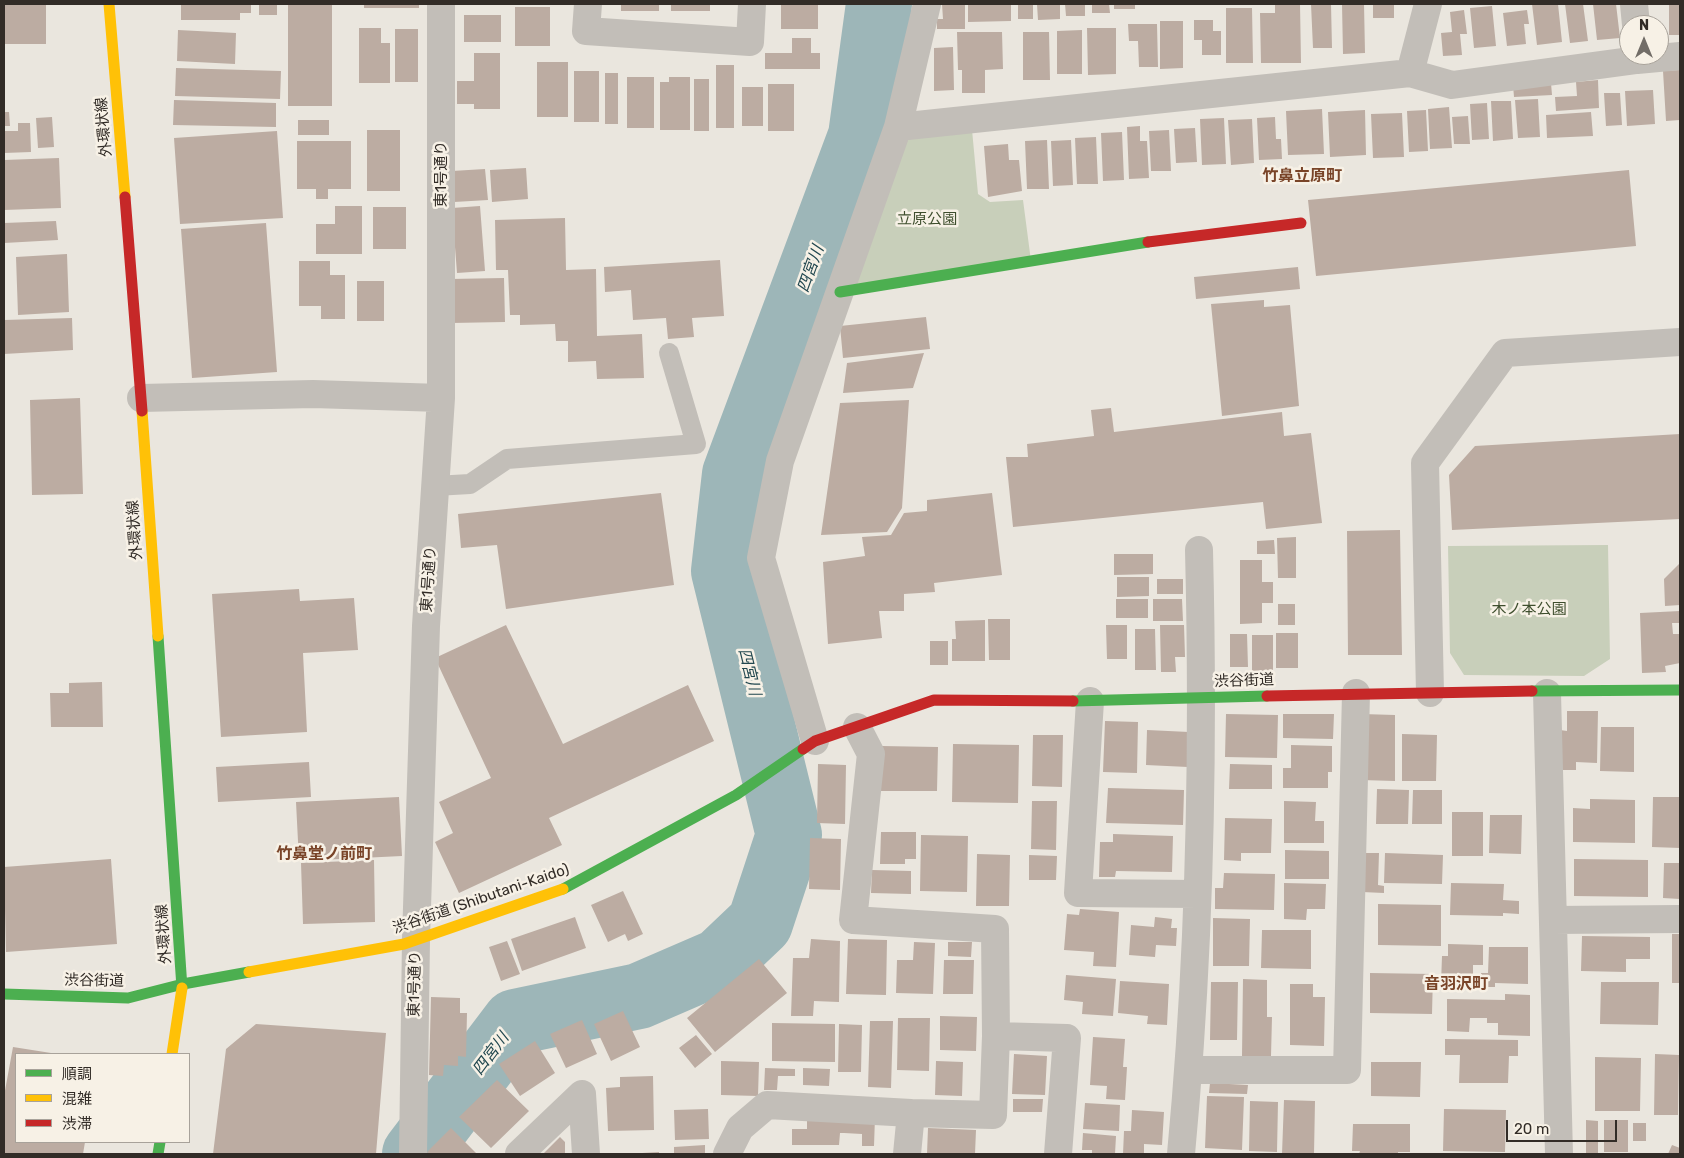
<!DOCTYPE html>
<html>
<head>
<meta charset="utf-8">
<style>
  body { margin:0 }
  #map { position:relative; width:1684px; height:1158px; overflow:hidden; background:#eae6de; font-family:Rubik,"Noto Sans JP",sans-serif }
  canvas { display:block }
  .frame { position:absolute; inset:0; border:5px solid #322c27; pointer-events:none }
  .legend { position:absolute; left:15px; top:1053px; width:175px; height:90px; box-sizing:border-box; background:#f7f1e6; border:1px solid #a8a29a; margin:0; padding:6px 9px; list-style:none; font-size:15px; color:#322c27 }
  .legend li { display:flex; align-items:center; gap:10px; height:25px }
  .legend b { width:25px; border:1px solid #a8a29a }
  .north { position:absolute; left:1619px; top:15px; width:50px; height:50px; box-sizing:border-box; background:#f7f1e6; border:1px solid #a8a29a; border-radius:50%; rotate:0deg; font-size:14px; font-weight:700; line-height:20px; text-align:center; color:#322c27 }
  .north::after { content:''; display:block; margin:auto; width:18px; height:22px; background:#726d67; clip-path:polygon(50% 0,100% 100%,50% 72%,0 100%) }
  .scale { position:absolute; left:1506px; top:1120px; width:111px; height:22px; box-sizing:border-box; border:2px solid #322c27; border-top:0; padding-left:6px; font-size:15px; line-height:18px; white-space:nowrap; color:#322c27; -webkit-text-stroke:4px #f7f1e6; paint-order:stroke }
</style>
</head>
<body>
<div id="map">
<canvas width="1684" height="1158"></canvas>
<div class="frame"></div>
<ul class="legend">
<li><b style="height:6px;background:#4caf50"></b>順調</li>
<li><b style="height:6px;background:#ffc107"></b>混雑</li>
<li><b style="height:6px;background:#c62828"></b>渋滞</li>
</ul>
<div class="north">N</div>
<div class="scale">20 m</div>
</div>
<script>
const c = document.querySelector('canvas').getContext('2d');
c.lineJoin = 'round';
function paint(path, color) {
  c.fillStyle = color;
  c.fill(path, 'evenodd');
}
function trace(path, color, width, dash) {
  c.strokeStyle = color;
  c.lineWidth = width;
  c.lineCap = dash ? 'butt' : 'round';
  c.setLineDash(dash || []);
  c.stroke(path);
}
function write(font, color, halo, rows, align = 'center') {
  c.font = font + ' Rubik,"Noto Sans JP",sans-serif';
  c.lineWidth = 5;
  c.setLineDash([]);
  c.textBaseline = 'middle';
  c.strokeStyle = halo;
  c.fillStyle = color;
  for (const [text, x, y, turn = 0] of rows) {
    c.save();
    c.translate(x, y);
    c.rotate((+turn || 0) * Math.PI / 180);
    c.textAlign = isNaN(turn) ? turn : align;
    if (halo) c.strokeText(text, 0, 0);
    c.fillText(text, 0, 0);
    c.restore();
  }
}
paint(new Path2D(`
  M971,119L978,194L990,202L1023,200L1031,261L840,292L898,127Z
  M1608,545L1610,659L1584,676L1464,675L1450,653L1448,546Z`), '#c8cfba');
trace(new Path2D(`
  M415,1154L515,1022L639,996L720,961L760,923L789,835L724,571L735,474L861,136L879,4`), '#9db6b8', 66);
paint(new Path2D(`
  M4,4H46V44H4Z
  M181,4H251V13H240V20H181Z
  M259,4H277V15H259Z
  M288,4H332V106H288Z
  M364,4H419V8H364Z
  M621,4H659V11H621Z
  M671,4H710V11H671Z
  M781,4H818V29H781Z
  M942,4H965V29H937V19H943Z
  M968,4H1011V21L968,22Z
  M1018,4H1033V19H1018Z
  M1037,4H1060V19L1038,20Z
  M1065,4H1085V16H1066Z
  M1092,4H1109L1110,13H1092Z
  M1114,4H1135V9H1114Z
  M1275,4H1300L1301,63H1261L1260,13H1275Z
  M1311,4H1331L1332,48H1313Z
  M1342,4H1364L1365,53L1343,54Z
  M1373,4H1394V18H1373Z
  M1532,4H1558L1562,42L1537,45Z
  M1565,4H1583L1588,41L1570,43Z
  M1593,4H1616L1620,38L1597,40Z
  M1669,4H1680V35H1669Z
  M1492,6L1496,46L1474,48L1470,8Z
  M515,7H550V46H515Z
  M1226,8H1252L1253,63H1226Z
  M1464,10L1467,34H1460L1462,55L1443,56L1441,33L1452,32L1450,12Z
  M1527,10L1529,24H1524L1526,44L1507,46L1503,13Z
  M464,15H501V42H464Z
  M1194,20H1213V31H1221V55H1202V40H1194Z
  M1160,21H1183V68L1160,69Z
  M1128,24H1157L1158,67H1139L1138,41H1129Z
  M359,28H381V43H390V83H359Z
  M1087,28H1116V74L1088,75Z
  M395,29H418V82H395Z
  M178,30L236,33L235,64L177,61Z
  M1082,30V74H1057V31Z
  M957,32H1002L1003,69L985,70V93H962V70H958Z
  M1023,32H1049L1050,80H1023Z
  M792,38H811V53H820V69H765V53H792Z
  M953,47L954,90L934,91V48Z
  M474,53H500V109H474V104H457V81H474Z
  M537,62H568V117H537Z
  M716,65H734V128H716Z
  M176,68L281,71L280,99L175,96Z
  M1680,70V120L1666,121L1663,71Z
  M574,71H599V122H574Z
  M605,73H618V124H605Z
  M627,77H654V128H627Z
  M669,77H690V130H660V82H669Z
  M694,79H709V131H694Z
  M1598,80L1599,108L1556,111L1555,97L1577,96L1576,82Z
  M1551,83L1552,95L1514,97L1513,85Z
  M768,84H794V131H768Z
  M742,87H763V126H742Z
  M1653,90L1655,124L1627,126L1625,91Z
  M1604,93H1620L1622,125L1606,126Z
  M1538,99L1540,137L1518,138L1515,100Z
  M174,100L276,103V127L173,125Z
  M1491,101H1511L1513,139L1493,141Z
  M1487,103L1489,139L1472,140L1470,104Z
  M1449,107L1452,148L1430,149L1428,109Z
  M1322,109L1324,154L1288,155L1286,111Z
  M1365,110L1366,155L1330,157L1328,112Z
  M1426,110L1428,151L1409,152L1407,111Z
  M4,112H9L10,126H4Z
  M1591,112L1593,136L1547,138L1546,115Z
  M1402,113L1404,157L1373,158L1371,114Z
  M1468,116L1470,144H1454L1452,117Z
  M52,117L54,147L38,148L36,118Z
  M1275,117L1276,139H1281L1282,159L1259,160L1257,118Z
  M1224,118L1226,164L1202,165L1200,119Z
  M1252,119L1254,163L1231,165L1228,120Z
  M298,120H329V135H298Z
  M18,123H30L31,152L4,153V131H18Z
  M1140,126V141H1147L1149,178L1129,179L1127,127Z
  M1195,128L1197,162L1176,163L1174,129Z
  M367,130H400V191H367Z
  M1169,130L1171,171H1151L1149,131Z
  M277,131L283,218L180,224L174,138Z
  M1122,132L1124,180L1103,181L1101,133Z
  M1096,137L1098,184H1077L1075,138Z
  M1047,140L1049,189H1027L1025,141Z
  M1071,140L1073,185L1053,186L1051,141Z
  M297,141H351V189H328V199H316V189H297Z
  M1008,144L1009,160H1019L1022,191L988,197L984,146Z
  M59,158L61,208L4,210V160Z
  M526,168L528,199L492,202L490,170Z
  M485,169L488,200L454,202L452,171Z
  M1629,170L1636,246L1316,276L1308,200Z
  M335,206H362V254H316V224H335Z
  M480,206L485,271L457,273L452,208Z
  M373,207H406V249H373Z
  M565,218L566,270L596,269L597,336L642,334L644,378L597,379L596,361L568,362V341H556L555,324L520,325V315H510L508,270H496L495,220Z
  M56,221L58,240L4,243V223Z
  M266,223L277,372L192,378L181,229Z
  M67,254L69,312L18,315L16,257Z
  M720,260L724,316L692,318L694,337L668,339L666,318L633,320L631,290L605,292L604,267Z
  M299,261H330V275H345V319H321V306H299Z
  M1298,267L1300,289L1196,299L1194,277Z
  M504,278L505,322L451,323L450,279Z
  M357,281H384V321H357Z
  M1264,300V307L1290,305L1299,406L1222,416L1211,304Z
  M926,317L930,349L843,358L840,326Z
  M72,318L73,350L4,354V320Z
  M924,353L913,388L843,393L847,363Z
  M80,398L83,494L32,495L30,400Z
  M909,400L902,508L887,532L821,535L840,403Z
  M1111,408L1114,432L1282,412L1284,436L1311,433L1322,523L1266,529L1263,502L1013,527L1006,457H1028L1027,444L1094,436L1091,410Z
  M1680,434V519L1452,530L1449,475L1475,446Z
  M661,493L674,585L506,609L497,545L461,548L458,514Z
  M992,493L1002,575L934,583L935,592L904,594V611H879L882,638L828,644L823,562L865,556L862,537L891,535L904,513L927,511V500Z
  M1400,530L1402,655H1348L1347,531Z
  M1296,537V578H1278L1277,538Z
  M1274,540L1275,554H1257V541Z
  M1114,554H1153V574L1114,575Z
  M1240,560H1262V582H1273V603H1262V623L1240,624Z
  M1680,563V605L1665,606L1664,579Z
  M1117,577H1149V596L1117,597Z
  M1157,579H1183V594H1157Z
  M299,589L300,601L354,598L358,650L303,653L307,732L221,737L212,594Z
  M1116,599H1148V618H1116Z
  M1153,599H1182L1183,621H1153Z
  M1278,604H1295V625H1278Z
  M1680,611V623H1672L1673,634H1680V663L1665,666L1666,672L1642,673L1640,613Z
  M988,619H1010V660H989Z
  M985,620V661H952V639H956L955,621Z
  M506,625L563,744L688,685L714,741L549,818L562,845L459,893L435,842L453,833L439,802L491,778L435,658Z
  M1106,625H1127V659H1107Z
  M1160,625H1184L1185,657H1175L1176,672H1161Z
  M1135,629H1155L1156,670H1135Z
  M1276,633H1298V668H1276Z
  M1230,634H1247L1248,667H1230Z
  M1252,635H1273V676H1252Z
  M930,641H948V665H930Z
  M102,682L103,727H51L50,693H69V683Z
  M1567,711H1598L1597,763L1576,762V770H1559L1560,730L1567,731Z
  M1226,714L1278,715L1277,758L1225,757Z
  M1283,714H1334L1333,739L1283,738Z
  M1362,714L1395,715V781L1361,780Z
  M1105,721L1138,722L1137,773L1103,772Z
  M1601,727H1634V772L1600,771Z
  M1147,730L1189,732L1188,767L1146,765Z
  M1402,734L1437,735L1436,781H1402Z
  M1033,735H1063L1062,787L1032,786Z
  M953,744L1019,745L1018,803L952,802Z
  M1291,745L1332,746V772H1328V788H1283V768H1291Z
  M881,746L938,747L937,791H881Z
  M309,762L311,797L218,802L216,767Z
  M818,764L846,765L845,824L817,823Z
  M1230,764L1272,765V789H1229Z
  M1108,788L1184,790L1183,825L1106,823Z
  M1377,789L1409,790L1408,824H1376Z
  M1413,790H1442V824H1412Z
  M399,797L402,856L299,861L296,802Z
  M1653,797H1680V848L1652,847Z
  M1590,799L1635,800V843L1573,842V808L1590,809Z
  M1032,801H1057L1056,850L1031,849Z
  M1284,801L1316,802L1315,821H1324V843H1284Z
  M1452,812H1483V856H1452Z
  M1490,815H1522L1521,854L1489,853Z
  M1225,818L1272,819L1271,853H1241V861L1224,860Z
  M881,832H916V859H905V864H880Z
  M1113,834L1173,836L1172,872L1116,871L1115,877H1099L1100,842H1113Z
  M921,835L968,836L967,892L920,891Z
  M810,838L841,839L840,890L809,889Z
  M1285,850L1329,851V879H1285Z
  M1363,853H1379L1378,885L1384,886V893L1362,892Z
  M1385,853L1443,855L1442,884L1384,883Z
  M977,854L1010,855L1009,906H976Z
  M1029,855L1057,856L1056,880H1029Z
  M111,859L117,944L6,952L4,867Z
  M1574,859L1648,860V897L1574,896Z
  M374,860L375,922L303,924L301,863Z
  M1664,863H1680V899L1663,898Z
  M872,870L911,871V894L871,893Z
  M1224,873L1275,874L1274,910L1215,909V888H1223Z
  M1284,883L1326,884L1325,909H1307L1306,920L1284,919Z
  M1451,883L1504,884L1503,900L1519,901V914L1503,913V916L1450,915Z
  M623,891L643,934L628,941L625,934L608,942L591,905Z
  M1378,904L1441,905V946L1378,945Z
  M1080,909L1119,912L1116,967L1093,966L1094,952L1064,950L1067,914L1079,915Z
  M575,917L586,948L522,971L511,939Z
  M1155,917L1172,919L1171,928H1177L1176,946L1156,945L1155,957L1129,955L1131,925L1154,927Z
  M1213,918L1250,919L1249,966H1213Z
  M1262,930H1311V969L1261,968Z
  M1672,934H1680V983H1672Z
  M1582,936L1650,937V959H1626V972L1581,971Z
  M811,939L840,941L839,1002L814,1001L813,1016H791L793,958H809Z
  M848,939L887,940L886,995L846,994Z
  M507,941L520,974L501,981L489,947Z
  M914,942L935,943L933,994L896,993L897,960H913Z
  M948,942H972L971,957L948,956Z
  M1448,944L1483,945V965H1473V984H1441L1442,956H1448Z
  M1489,947H1528V984L1495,983V987H1480L1481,973H1488Z
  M759,959L787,993L715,1052L687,1018Z
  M944,960H974L973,994H943Z
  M1370,973L1433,974L1432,1014L1370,1013Z
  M1066,975L1116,979L1113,1016L1082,1014L1083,1002L1064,1000Z
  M1243,979L1267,980V1017H1272L1271,1056H1242Z
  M1120,981L1169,984L1167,1025L1147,1024L1148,1016L1118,1013Z
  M1211,982H1238L1237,1040H1210Z
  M1601,982H1659L1658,1025L1600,1024Z
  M1290,984H1313V997H1325L1324,1046L1290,1045Z
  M1505,994L1530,995V1036L1498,1035V1023H1487V1018H1470L1469,1032L1447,1031V999L1505,1000Z
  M431,997L460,998V1013H467L466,1057L458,1056V1066L444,1065L443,1076L429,1075Z
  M623,1011L640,1047L611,1061L594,1024Z
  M940,1016L977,1017L976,1051L940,1050Z
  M898,1018H930L929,1071L897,1070Z
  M582,1020L597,1054L566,1068L550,1034Z
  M870,1021H893L891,1088L868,1087Z
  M772,1023L835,1024V1062L772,1061Z
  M256,1024L386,1033L376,1154H213L226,1049Z
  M839,1024L862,1025L861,1072H838Z
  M696,1035L712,1054L695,1068L679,1048Z
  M1093,1037L1125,1039L1123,1067H1127L1125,1100L1106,1099L1107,1086L1090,1085Z
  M1445,1039L1518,1040V1056H1509L1508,1083H1459L1460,1055H1445Z
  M535,1041L555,1073L520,1096L499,1064Z
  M13,1047L51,1053L16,1054V1142H85L83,1154H4V1096Z
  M1014,1054L1047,1056L1045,1095L1012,1094Z
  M1655,1054L1679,1055L1678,1115H1654Z
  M1595,1057L1641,1058L1640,1111H1595Z
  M721,1061L759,1062L758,1096L721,1095Z
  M936,1061L963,1062L962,1096L935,1095Z
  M1371,1062H1421L1420,1097L1371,1096Z
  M765,1068L795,1069V1076H778L777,1090H764Z
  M803,1068L830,1069L829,1086L803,1085Z
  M653,1076L654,1130L608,1131L606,1088L620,1087V1077Z
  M497,1080L529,1111L491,1148L459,1117Z
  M1210,1083L1248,1085L1247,1094L1209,1093Z
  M1207,1096L1244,1097L1242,1150L1205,1148Z
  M1013,1099H1043L1042,1112H1013Z
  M1284,1100L1315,1101L1314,1154H1282Z
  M1250,1101L1278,1102L1277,1152L1249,1151Z
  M1085,1103L1120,1105L1119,1131L1083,1129Z
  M708,1109L709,1139L675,1140L674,1110Z
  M1444,1109L1506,1110L1505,1152L1443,1151Z
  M1132,1110L1164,1112L1162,1145L1144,1144V1154H1123L1124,1131H1131Z
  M807,1115L875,1117L874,1146H862V1134L844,1133H840L839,1145H792V1129H807Z
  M1586,1120L1598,1121V1154H1586Z
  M1604,1120H1628V1152H1604Z
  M1633,1123H1646V1141H1633Z
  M1353,1124H1410V1152H1398V1154H1359L1360,1151H1352Z
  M451,1128L477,1154H429L427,1152Z
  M928,1128L976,1130L975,1154H927Z
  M1083,1133L1116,1136L1115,1154H1092V1150H1082Z
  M560,1137L565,1142V1154H543Z
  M705,1145V1154H674V1147Z
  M1672,1145L1680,1148V1154H1668Z
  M659,1152V1154H642V1153Z`), '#bcaca2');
trace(new Path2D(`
  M435,486L470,484L507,459L696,444L669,353`), '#c2beb8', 20);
trace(new Path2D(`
  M588,4L586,31L750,42L752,4
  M1634,4L1636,25
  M1410,73L1428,4
  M898,127L1410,73L1452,85L1637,60L1680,56
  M141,398L313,394L441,398
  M1430,693L1425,463L1505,353L1680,342
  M1547,693L1559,1154
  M1090,701L1078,893L1197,894
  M857,727L871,754L853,920L995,929L996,1036L993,1115L911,1113L907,1154
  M815,741L761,558L780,461L898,127L927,4
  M1553,920L1680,919
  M996,1036L1067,1038L1058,1154
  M1189,1070H1347L1356,693
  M413,1154L416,939L426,626L441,398V4
  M519,1154L582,1094L586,1154
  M727,1154L740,1128L767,1105L911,1113
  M1181,1154C1200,954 1204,751 1199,550`), '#c2beb8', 28);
trace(new Path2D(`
  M840,292L1148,242
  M158,636L182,988
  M1532,691L1680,690
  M1073,701L1267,696
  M563,889L736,795L803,749
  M4,994L128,998L183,984L249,972
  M158,1154L160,1142`), '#4caf50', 11);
trace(new Path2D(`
  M109,4L125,197
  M142,411L158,636
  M249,972L404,944L563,889
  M172,1054L182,988`), '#ffc107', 11);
trace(new Path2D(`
  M125,197L142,411
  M1148,242L1301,223
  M1267,696L1532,691
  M803,749L815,741L934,700L1073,701`), '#c62828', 11);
write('15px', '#322c27', '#f7f1e6', [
  ["外環状線",104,127,-95],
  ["東1号通り",442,174,-90],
  ["外環状線",135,530,-94],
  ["東1号通り",429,579,-86],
  ["渋谷街道",1244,681,-2],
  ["渋谷街道 (Shibutani-Kaido)",481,899,-19],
  ["外環状線",164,934,-94],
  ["渋谷街道",94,981,1],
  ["東1号通り",415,984,-89]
]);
write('15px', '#3e4e2d', '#f7f1e6', [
  ["立原公園",927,220],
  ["木ノ本公園",1529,610]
]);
write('bold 16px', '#794428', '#f7f1e6', [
  ["竹鼻立原町",1302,176],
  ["竹鼻堂ノ前町",324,854],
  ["音羽沢町",1456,984]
]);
write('italic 16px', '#21474f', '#f7f1e6', [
  ["四宮川",811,269,-70],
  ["四宮川",749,672,76],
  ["四宮川",491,1054,-53]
]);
</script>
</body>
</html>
